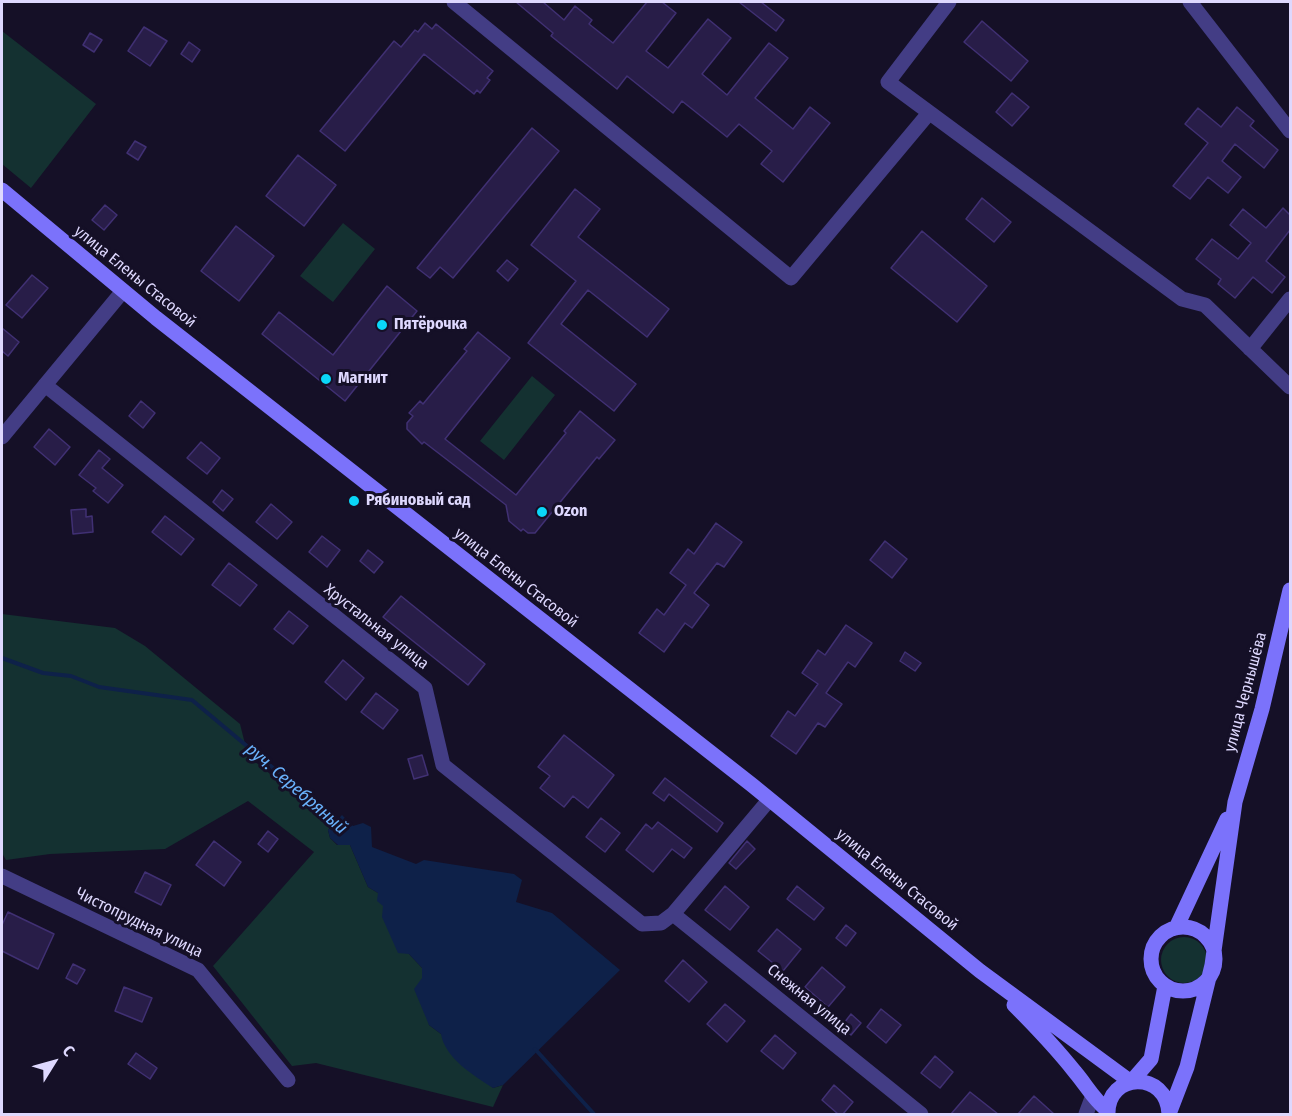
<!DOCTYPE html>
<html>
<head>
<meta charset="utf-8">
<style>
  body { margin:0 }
  #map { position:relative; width:1292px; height:1116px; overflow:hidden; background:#151027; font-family:"Fira Sans Condensed",sans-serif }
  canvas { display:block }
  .frame { position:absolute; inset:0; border:3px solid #ded8fe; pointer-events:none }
  .north { position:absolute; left:24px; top:1032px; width:60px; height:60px; -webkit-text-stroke:4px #151027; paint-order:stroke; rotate:53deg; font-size:16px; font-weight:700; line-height:24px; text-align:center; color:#ded8fe }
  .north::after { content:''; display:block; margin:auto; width:21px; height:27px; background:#ded8fe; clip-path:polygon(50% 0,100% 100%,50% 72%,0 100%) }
</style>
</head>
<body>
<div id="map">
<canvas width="1292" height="1116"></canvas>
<div class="frame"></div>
<div class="north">С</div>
</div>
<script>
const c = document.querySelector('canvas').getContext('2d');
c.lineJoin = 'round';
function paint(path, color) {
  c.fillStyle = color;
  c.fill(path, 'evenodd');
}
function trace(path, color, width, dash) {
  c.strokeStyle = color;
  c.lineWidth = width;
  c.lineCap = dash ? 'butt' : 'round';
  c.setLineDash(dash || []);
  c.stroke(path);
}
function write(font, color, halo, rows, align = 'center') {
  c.font = font + ' "Fira Sans Condensed",sans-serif';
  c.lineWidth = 6;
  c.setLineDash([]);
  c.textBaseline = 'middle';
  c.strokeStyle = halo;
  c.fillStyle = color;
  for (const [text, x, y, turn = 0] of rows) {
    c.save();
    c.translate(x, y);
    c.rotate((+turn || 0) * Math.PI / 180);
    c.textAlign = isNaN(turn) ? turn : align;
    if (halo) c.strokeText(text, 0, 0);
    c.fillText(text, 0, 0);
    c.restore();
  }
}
paint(new Path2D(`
  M2,31L96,104L31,188L2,164Z
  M343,223L375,249L333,302L300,276Z
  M532,376L555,395L504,460L480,441Z
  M2,614L115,628L145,646L240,724L248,756L333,825L328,830L330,838L337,845H350L368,887L378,893L409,954L422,968L429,1025L441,1034L493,1088L503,1085L493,1107L316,1063L292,1066L213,966L314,852L248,801L165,849L50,854L6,860L2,853Z
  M1161 960a23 23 0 1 1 46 0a23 23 0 1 1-46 0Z`), '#143131');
paint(new Path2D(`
  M342,815L353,826L363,823L371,827L372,847L416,864L424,860L514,874L522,880L516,902L552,913L620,970L503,1085L493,1088C473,1075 445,1058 441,1034L429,1025L414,989L422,978V968L409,954L398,953L382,917L383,906L377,901L378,893L368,887L350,845H338L330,838L328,830Z`), '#0e2149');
trace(new Path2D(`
  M2,658L43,673L71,676L99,687L192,700L340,824
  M535,1049L594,1114`), '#0e2149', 4);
const building = new Path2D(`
  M516,2H543L564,20L575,6L592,20L589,24L613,43L647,2H662L676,13L646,51L668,68L708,19L731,38L702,74L727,95L769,43L788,58L755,98L793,129L810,107L830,123L783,182L761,164L772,151L739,124L727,137L682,101L673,113L627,76L617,89L551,36L553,33Z
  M739,2H761L784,20L776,31Z
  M982,21L1028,61L1011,81L964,42Z
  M425,23L432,29L436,24L493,71L487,78L490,80L480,93L477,90L474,94L424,54L345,151L320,131L394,41L401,47L415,30L418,32Z
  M144,27L167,41L150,66L128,51Z
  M90,33L102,40L94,52L83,45Z
  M189,42L200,50L192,62L181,54Z
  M1012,93L1029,107L1012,126L996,112Z
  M1237,107L1254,121L1250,126L1278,150L1264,168L1235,144L1222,161L1241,177L1228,193L1208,177L1190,199L1173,186L1208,143L1185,124L1198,108L1221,127Z
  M532,128L559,151L453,278L440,267L430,278L417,268Z
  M135,141L146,147L138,160L127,153Z
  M298,155L336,185L304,226L266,196Z
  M575,189L600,209L578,237L669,309L647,337L588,290L561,324L636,384L614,411L528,343L576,281L531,245Z
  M982,198L1011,222L994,242L966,219Z
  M105,205L117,215L104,230L92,220Z
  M1283,208L1290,215V230L1266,261L1285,277L1272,293L1253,277L1235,298L1218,284L1221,279L1196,259L1212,239L1238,259L1251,243L1230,225L1243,209L1266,228Z
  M236,226L274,256L239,301L201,271Z
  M922,231L987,286L957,322L891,268Z
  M507,260L518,269L508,281L497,271Z
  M32,275L48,288L22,318L6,305Z
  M387,286L417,311L345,401L262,334L279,312L333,355Z
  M2,328L19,342L8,356L2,351Z
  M478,332L510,358L445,439L516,495L566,433L564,431L580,411L615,440L599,459L597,457L535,533H528L523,529L521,531L509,521L506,505L424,442L422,444L407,429V423L413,416L409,413L420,401L423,404L467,351L464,349Z
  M141,401L155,413L143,428L129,416Z
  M49,429L70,447L55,465L34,447Z
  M201,442L220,458L207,474L187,458Z
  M99,450L110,459L102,468L123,485L108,503L93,491L96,488L79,475Z
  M222,490L233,499L223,511L213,502Z
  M271,504L292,522L277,539L256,522Z
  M86,509V517L92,516L93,532L73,534L71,510Z
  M165,516L194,539L181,555L152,532Z
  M716,523L742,542L724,567L717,563L694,593L709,605L692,628L685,623L664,652L639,633L657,609L664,615L686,585L670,573L688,549L694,554Z
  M322,536L340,550L327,567L309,552Z
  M885,541L907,559L892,578L870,560Z
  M368,550L383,562L374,573L360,561Z
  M229,563L257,585L240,606L212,585Z
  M401,596L485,664L468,685L383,617Z
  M289,611L308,626L293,644L274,629Z
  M846,625L872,643L855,667L848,662L826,693L842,704L825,727L818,723L796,754L771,736L788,711L795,716L818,684L802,673L818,650L825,655Z
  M905,652L921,663L915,671L900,661Z
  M343,660L364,678L346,700L325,682Z
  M376,693L398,710L383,729L361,712Z
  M564,735L614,775L588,808L573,796L564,807L540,788L550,776L538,767Z
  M422,755L428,775L414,779L408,759Z
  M665,778L723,823L717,832L669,794L664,801L653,793Z
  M601,818L620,833L605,852L586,837Z
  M658,822L692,848L684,858L672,849L653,872L626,850L646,824L652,829Z
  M268,831L278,839L268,852L258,844Z
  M214,841L241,862L224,886L196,865Z
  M747,841L755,849L736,869L729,863Z
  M145,872L171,885L161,905L135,892Z
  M725,886L749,907L730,930L705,910Z
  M797,886L824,908L814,920L787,899Z
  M8,912L54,934L38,969L2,951V925Z
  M846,925L856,933L846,946L836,938Z
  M777,929L801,949L783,971L758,951Z
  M683,960L707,982L689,1002L665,981Z
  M73,964L85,970L77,984L66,978Z
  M822,967L845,987L828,1007L805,987Z
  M124,987L152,998L142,1022L115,1011Z
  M725,1004L745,1021L727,1042L707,1024Z
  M881,1009L901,1025L886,1043L867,1027Z
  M851,1014L861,1023L851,1035L841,1027Z
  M775,1035L796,1053L783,1069L761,1051Z
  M136,1053L157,1068L150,1079L128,1064Z
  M935,1056L953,1072L940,1088L921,1073Z
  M834,1085L853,1102L843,1114H838L822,1100Z
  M970,1092L998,1114H951Z
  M1034,1096L1054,1114H1018Z`);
paint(building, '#281d48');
trace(building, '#403073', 1.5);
trace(new Path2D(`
  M454,2L791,278L929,113
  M949,2L888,82L1182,299L1205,305L1290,387
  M1190,2L1290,131
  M1250,349L1290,299
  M45,385L425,688L443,765L642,924L661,923L673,914L769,800
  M2,437L123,291
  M2,876L198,970L288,1080
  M673,914L921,1114
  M1086,1114L1092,1098`), '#433d85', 15);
trace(new Path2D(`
  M2,190L156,318L752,785L980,971L1131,1082
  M1151 959a32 32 0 1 1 64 0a32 32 0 1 1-64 0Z
  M1176,928L1227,819
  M1014,1005C1036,1027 1056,1048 1075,1072C1087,1086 1093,1099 1108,1111
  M1131,1082L1151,1059L1165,986
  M1108,1114C1107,1072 1167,1070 1169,1114
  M1169,1114L1187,1067L1212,965L1235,802L1262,709L1290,590`), '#7b72fb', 15);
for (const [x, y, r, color] of [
  [382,325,6,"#0ad6f8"],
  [326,379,6,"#0ad6f8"],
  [354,501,6,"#0ad6f8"],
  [542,512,6,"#0ad6f8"]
]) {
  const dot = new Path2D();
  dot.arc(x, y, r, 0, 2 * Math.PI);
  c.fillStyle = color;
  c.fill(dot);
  trace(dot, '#151027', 2);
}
write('16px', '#ded8fe', '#151027', [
  ["улица Елены Стасовой",135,277,39],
  ["улица Елены Стасовой",516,578,38],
  ["Хрустальная улица",376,627,38],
  ["улица Чернышёва",1246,692,-75],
  ["улица Елены Стасовой",897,880,39],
  ["Чистопрудная улица",139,923,26],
  ["Снежная улица",809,1000,39]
]);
write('bold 16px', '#ded8fe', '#151027', [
  ["Пятёрочка",394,325],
  ["Магнит",338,379],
  ["Рябиновый сад",366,501],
  ["Ozon",554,512]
], 'left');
write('italic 18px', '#69b1fb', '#151027', [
  ["руч. Серебряный",296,789,41]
]);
</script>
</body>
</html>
